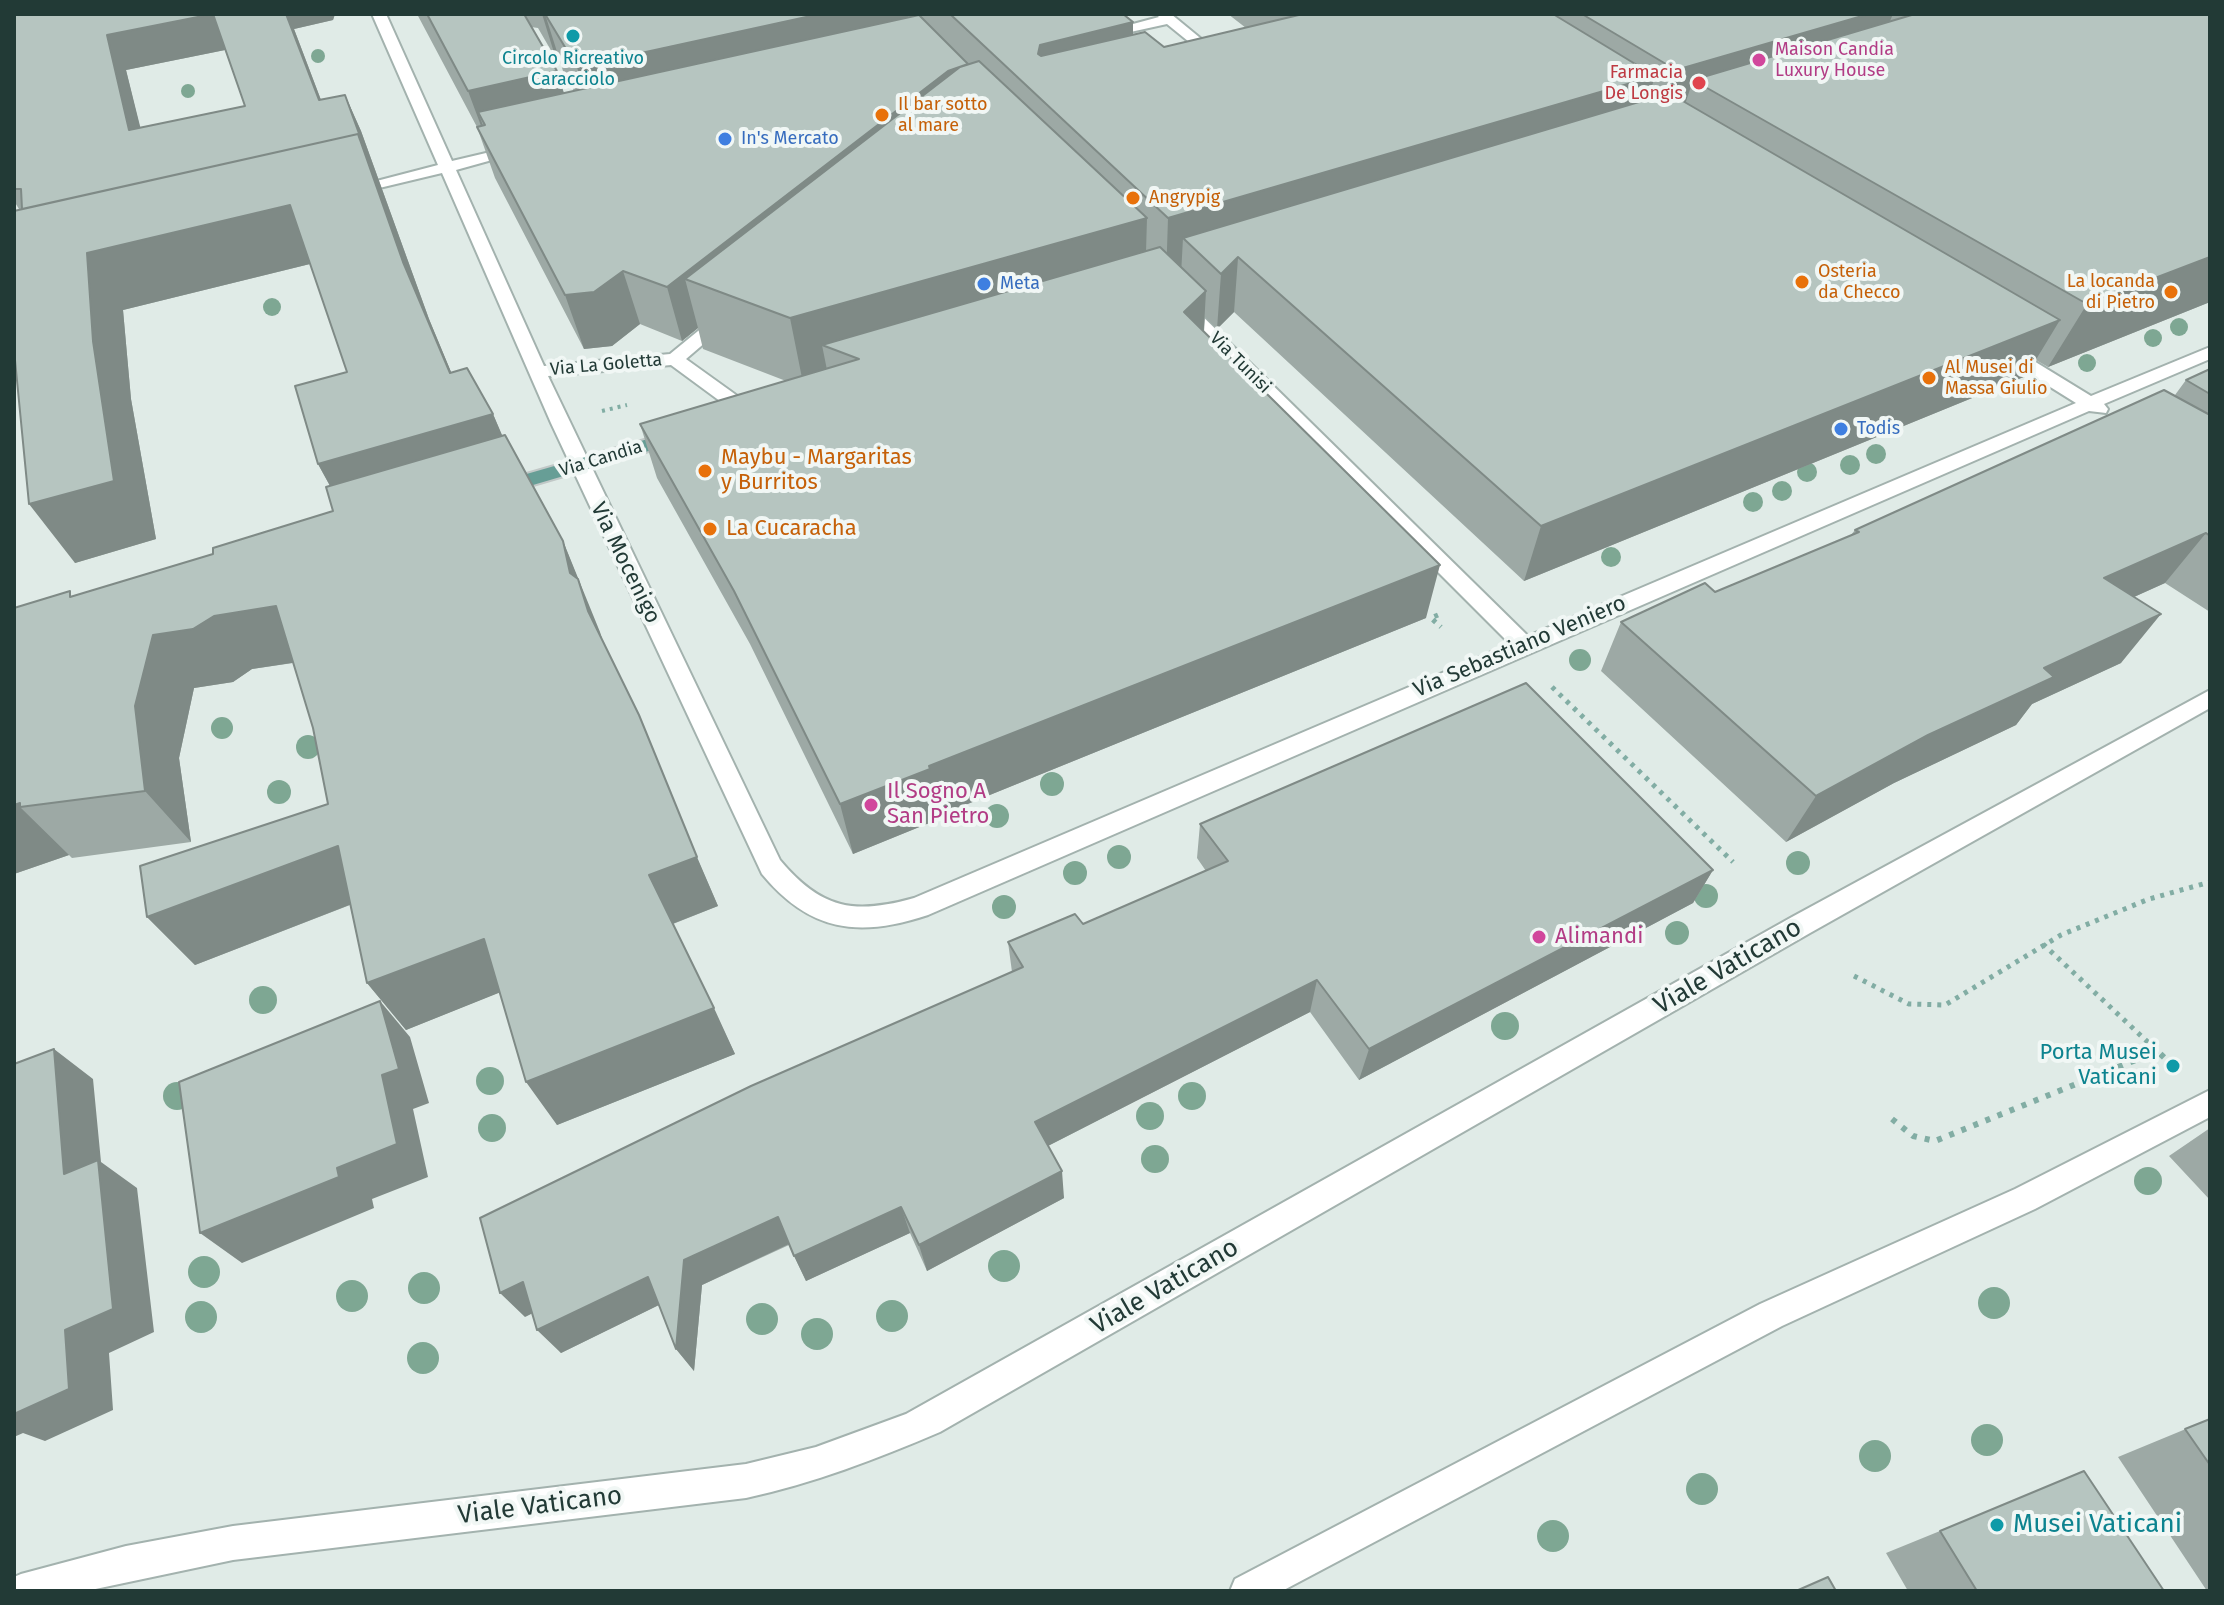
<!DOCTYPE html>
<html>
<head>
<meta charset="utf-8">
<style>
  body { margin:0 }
  #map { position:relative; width:2224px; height:1605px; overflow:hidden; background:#e0ebe7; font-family:"Fira Sans",sans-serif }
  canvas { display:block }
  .frame { position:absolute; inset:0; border:16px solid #223a36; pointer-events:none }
</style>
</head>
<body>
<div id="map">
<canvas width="2224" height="1605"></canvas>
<div class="frame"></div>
</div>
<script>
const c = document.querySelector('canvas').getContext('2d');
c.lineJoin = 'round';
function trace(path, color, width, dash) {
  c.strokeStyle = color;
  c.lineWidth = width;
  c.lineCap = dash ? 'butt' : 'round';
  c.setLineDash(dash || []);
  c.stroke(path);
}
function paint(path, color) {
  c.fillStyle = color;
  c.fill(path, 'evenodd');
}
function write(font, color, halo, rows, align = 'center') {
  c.font = font + ' "Fira Sans",sans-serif';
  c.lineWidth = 8;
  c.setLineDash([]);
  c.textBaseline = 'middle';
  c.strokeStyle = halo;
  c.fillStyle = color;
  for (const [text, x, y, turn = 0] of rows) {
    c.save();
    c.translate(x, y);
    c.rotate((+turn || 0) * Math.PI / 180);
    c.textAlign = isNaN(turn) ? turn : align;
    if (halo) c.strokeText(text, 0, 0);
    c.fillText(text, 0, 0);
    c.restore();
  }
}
const minor = new Path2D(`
  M372,14H386L452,161L520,145L528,150L456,170L544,366L670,354L720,313L726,312L735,317L686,359L757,410V418H743L671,365L548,376L780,860C821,909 854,915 914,898L1510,644L1176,310V302H1188L1528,636L2076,403L1999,355V347H2011L2091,396L2210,347V359L2104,404L2108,409L2106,413L2089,411L928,915C859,938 810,932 762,874L551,423L442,173L350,195L342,190L438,165Z
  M1156,14H1171L1227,60L1215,63L1167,24L1103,38L1096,34L1159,17Z
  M2210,690V708L1810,933L940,1432C877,1459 814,1483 746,1498L233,1560L86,1591H14V1577L21,1574L126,1546L233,1526L746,1464L816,1447L906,1414L1792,917Z
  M2210,1090V1117L2035,1209L1782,1326L1282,1591H1230L1235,1579L1760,1304L2015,1189Z`);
const major = new Path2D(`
  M679,430L689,436L686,440L499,495L489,489L492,484Z`);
trace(minor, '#a3b2ae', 4);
trace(major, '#c1c8c7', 4);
trace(new Path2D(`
  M602,411L627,405`), '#82ada4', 4, [3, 5]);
trace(new Path2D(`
  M1438,615L1431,618L1441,627
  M1552,687L1733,862
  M2043,944L2153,1047
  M1854,976L1909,1004L1945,1005L2061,935L2149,899L2210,882`), '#82ada4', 5, [4, 6]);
trace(new Path2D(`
  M2151,1045L2173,1066
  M1892,1119L1913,1136L1935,1141L2158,1051`), '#82ada4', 6, [5, 8]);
paint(minor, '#fff');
paint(major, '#679e96');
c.fillStyle = '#7ea793';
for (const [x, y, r] of [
  [318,56,7],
  [188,91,7],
  [272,307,9],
  [2179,327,9],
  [2153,338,9],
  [2087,363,9],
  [1876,454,10],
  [1850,465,10],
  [1807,472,10],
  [1782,491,10],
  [1753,502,10],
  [1611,557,10],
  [1580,660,11],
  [222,728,11],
  [308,747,12],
  [1052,784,12],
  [279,792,12],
  [997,816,12],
  [1119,857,12],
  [1798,863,12],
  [1075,873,12],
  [1706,896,12],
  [1004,907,12],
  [1677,933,12],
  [263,1000,14],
  [1505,1026,14],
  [490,1081,14],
  [177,1096,14],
  [1192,1096,14],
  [1150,1116,14],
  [492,1128,14],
  [1155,1159,14],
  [2148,1181,14],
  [1004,1266,16],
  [204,1272,16],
  [424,1288,16],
  [352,1296,16],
  [1994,1303,16],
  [892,1316,16],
  [201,1317,16],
  [762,1319,16],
  [817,1334,16],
  [423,1358,16],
  [1987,1440,16],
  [1875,1456,16],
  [1702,1489,16],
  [1553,1536,16]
]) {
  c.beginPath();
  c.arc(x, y, r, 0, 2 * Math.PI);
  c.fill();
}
paint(new Path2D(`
  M14,14H335L333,20L294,29L321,100L345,95L361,131L429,319L451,372L493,414L502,436L563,541L603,643L718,906L673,924L735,1054L557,1125L500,992L406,1030L367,983L350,905L195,965L147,917L328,804L313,728L293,663L252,669L233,682L194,688L179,758L191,842L72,858L69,855L14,874V608L73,596L213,554L333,511L330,486L318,464L347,372L310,264L123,310L131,399L156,539L75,563L19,209L14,201ZM225,50L245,106L140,128L126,70Z
  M417,14H1123L1133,34L1164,47L1246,28L1228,14H2210V302L2048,367L2036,360L2026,376L1524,581L1234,312L1217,329L1205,317L1204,332L1426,618L938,816L939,819L853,854L750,644L657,478L640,424L786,381L703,349L698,328L682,341L640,324L612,346L584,349L495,178L477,127ZM531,27L538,28L556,59L559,58L563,71L574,91L564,93L557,71Z
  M2210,369V612L2165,583L2134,597L2121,663L2032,704L2016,725L1894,783L1786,842L1601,671L1621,622L1715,592L1851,535L1855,530L2175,395L2186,380Z
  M1200,824L1713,870L1693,903L1359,1080L1310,1012L1048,1146L1064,1198L927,1271L910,1233L806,1281L789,1245L702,1285L694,1371L676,1349L659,1305L561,1353L532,1313L525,1317L1012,972L1008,942L1083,924L1206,871L1197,858Z
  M2210,1128V1200L2169,1156Z
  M2210,1419V1591H2207L2118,1457Z
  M1940,1531L2164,1591H1908L1886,1553Z`), '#9da9a5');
paint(new Path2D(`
  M213,14L230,49L126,70L150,166L129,130L107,35Z
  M286,14H335L333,20L294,29L335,137L319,100Z
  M542,14H545L559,58L556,59Z
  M820,14H908L912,52L594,126L577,67Z
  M1869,14H1893L1872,63L1693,80L1679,123L1658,129L1676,70Z
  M1133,22V80L1045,102L1038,54L1040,45Z
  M968,64L685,279L698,328L682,341L667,287L948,71Z
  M557,71L575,130L485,125L478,112L492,150H490L468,91Z
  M1655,76L1637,135L1238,258L1234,312L1217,329L1221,274L1183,238L1181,275L1166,280L1168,218Z
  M345,95L361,131L429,319L471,420L493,414L518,472L350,522L318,464L403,262Z
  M290,205L318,262L123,310L131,399L156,539L75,563L29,504L93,341L87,253Z
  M1147,218L1145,286L822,345L829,380L804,388L790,318Z
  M2210,257V302L2048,367L2087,304Z
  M623,271L640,324L612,346L584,349L565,295Z
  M1206,291L1203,344L1184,312Z
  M2060,320L2026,376L1524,581L1541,526Z
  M2206,533L2165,583L2067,627L2104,578Z
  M563,541L600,632L610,665L570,573Z
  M1440,565L1426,618L938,816L939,819L853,854L840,804L929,766Z
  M276,606L311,660L252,669L233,682L194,688L179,758L191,842L145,791L135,706L153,635L214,616Z
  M2161,614L2121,663L2032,704L2016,725L1894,783L1786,842L1816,796L2044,668Z
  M20,803V807L69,855L14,874V805Z
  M338,846L375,895L195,965L147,917Z
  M697,857L718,906L672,924L649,875Z
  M1713,870L1693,903L1359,1080L1369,1049Z
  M484,939L516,986L406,1030L367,983Z
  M1317,980L1310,1012L1038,1151L1035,1122Z
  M380,1001L410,1037L429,1103L413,1109L428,1177L372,1199L374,1208L242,1263L200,1233L337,1168L382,1075Z
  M714,1008L735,1054L557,1125L526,1082Z
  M54,1049L93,1079L101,1162L137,1188L154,1332L109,1353L113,1410L45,1441L23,1433L14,1437V1411L65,1330L64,1174Z
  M1062,1171L1064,1198L927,1271L919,1245Z
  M901,1207L910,1233L806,1281L794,1256Z
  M778,1217L791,1243L702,1285L694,1371L676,1349L684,1260Z
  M648,1277L667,1301L561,1353L537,1330Z
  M523,1282L547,1306L525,1317L500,1293Z`), '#7f8a86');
const building = new Path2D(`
  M14,14H213L107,35L129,130L245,106L213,14H286L319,100L345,95L361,139L360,140L358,134L22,209L21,189H14Z
  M427,14H524L557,71L468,91Z
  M545,14H820L577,67Z
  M950,14H1123L1133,22L1040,45L1038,54L1041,56L1145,32L1164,47L1303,14H1553L1655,76L1168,218Z
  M1582,14H1869L1676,70Z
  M1915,14H2210V257L2087,304L1693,80Z
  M919,15L968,64L948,71L667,287L623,271L594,292L565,295L477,127L485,125L478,112Z
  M979,61L1147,218L790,318L685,279L960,67Z
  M1669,93L2060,320L1541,526L1238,257L1221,274L1183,238Z
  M358,134L403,262L450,373L467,368L493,414L318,464L295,386L347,372L290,205L87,253L93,341L114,481L29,504L15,360L14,211Z
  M1160,247L1206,291L1184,312L1440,565L929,766L930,769L840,804L734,591L640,424L859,359L822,345Z
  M2210,369V394L2186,380Z
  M2164,390L2210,415V536L2206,533L2104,578L2161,614L2044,668L2054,677L1928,735L1816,796L1621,622L1705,583L1715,592L1859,532L1855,530Z
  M505,435L563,541L570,573L578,579L588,611L639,715L697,857L649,875L714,1008L526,1082L484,939L367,983L338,846L147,917L140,866L328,804L313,728L276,606L214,616L193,629L153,635L135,706L145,791L20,807V803L14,805V608L70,591V597L213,554V548L333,511L326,487Z
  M1526,683L1713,870L1369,1049L1317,980L1035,1122L1062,1171L919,1245L901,1207L794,1256L778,1217L684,1260L676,1349L648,1277L537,1330L523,1282L500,1293L480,1218L751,1086L1023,967L1008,942L1075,914L1083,924L1228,861L1200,824Z
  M380,1001L399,1069L382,1075L397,1144L337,1168L339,1177L200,1233L179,1082Z
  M54,1049L64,1174L98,1160L113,1309L65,1330L69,1389L14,1414V1064Z
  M2210,1419V1465L2185,1429Z
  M2084,1471L2164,1591H1977L1940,1531Z
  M1828,1577L1836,1591H1796Z`);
paint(building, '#b6c5c0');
trace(building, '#7f8a86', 2);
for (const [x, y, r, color] of [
  [573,36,8,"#0f9aa8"],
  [1759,60,8,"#d1479c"],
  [1699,83,8,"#e0444e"],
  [882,115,8,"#e8710a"],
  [725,139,8,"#3f7fe0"],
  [1133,198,8,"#e8710a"],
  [1802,282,8,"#e8710a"],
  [984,284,8,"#3f7fe0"],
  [2171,292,8,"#e8710a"],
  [1929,378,8,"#e8710a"],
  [1841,429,8,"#3f7fe0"],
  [705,471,8,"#e8710a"],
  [710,529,8,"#e8710a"],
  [871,805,8,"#d1479c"],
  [1539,937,8,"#d1479c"],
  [2173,1066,8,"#0f9aa8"],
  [1997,1525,8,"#0f9aa8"]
]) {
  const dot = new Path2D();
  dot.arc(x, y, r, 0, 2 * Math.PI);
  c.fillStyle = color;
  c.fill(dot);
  trace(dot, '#f1f7f5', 3);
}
write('18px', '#b23c85', '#f1f7f5', [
  ["Maison Candia",1775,50],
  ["Luxury House",1775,71]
], 'left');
write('18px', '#0d838f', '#f1f7f5', [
  ["Circolo Ricreativo",573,59],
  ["Caracciolo",573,80]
]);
write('18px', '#be3a42', '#f1f7f5', [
  ["Farmacia",1683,73],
  ["De Longis",1683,94]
], 'right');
write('18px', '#c56008', '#f1f7f5', [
  ["Il bar sotto",898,105],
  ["al mare",898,126],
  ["Angrypig",1149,198],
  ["Osteria",1818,272],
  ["da Checco",1818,293],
  ["La locanda",2155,282,"right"],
  ["di Pietro",2155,303,"right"],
  ["Al Musei di",1945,368],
  ["Massa Giulio",1945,389]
], 'left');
write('18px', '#366cbe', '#f1f7f5', [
  ["In's Mercato",741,139],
  ["Meta",1000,284],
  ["Todis",1857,429]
], 'left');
write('18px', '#223a36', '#f1f7f5', [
  ["Via Tunisi",1240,363,45],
  ["Via La Goletta",606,365,-5],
  ["Via Candia",601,459,-17]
]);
write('22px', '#c56008', '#f1f7f5', [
  ["Maybu - Margaritas",721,458],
  ["y Burritos",721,483],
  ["La Cucaracha",726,529]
], 'left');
write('22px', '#223a36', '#f1f7f5', [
  ["Via Mocenigo",625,563,64],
  ["Via Sebastiano Veniero",1520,647,-23]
]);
write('22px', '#b23c85', '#f1f7f5', [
  ["Il Sogno A",887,792],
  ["San Pietro",887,817],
  ["Alimandi",1555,937]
], 'left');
write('22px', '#0d838f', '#f1f7f5', [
  ["Porta Musei",2157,1053],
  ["Vaticani",2157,1078]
], 'right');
write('26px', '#223a36', '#f1f7f5', [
  ["Viale Vaticano",1728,967,-30],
  ["Viale Vaticano",1165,1287,-30],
  ["Viale Vaticano",540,1506,-7]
]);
write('26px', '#0d838f', '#f1f7f5', [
  ["Musei Vaticani",2013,1525]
], 'left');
</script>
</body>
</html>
